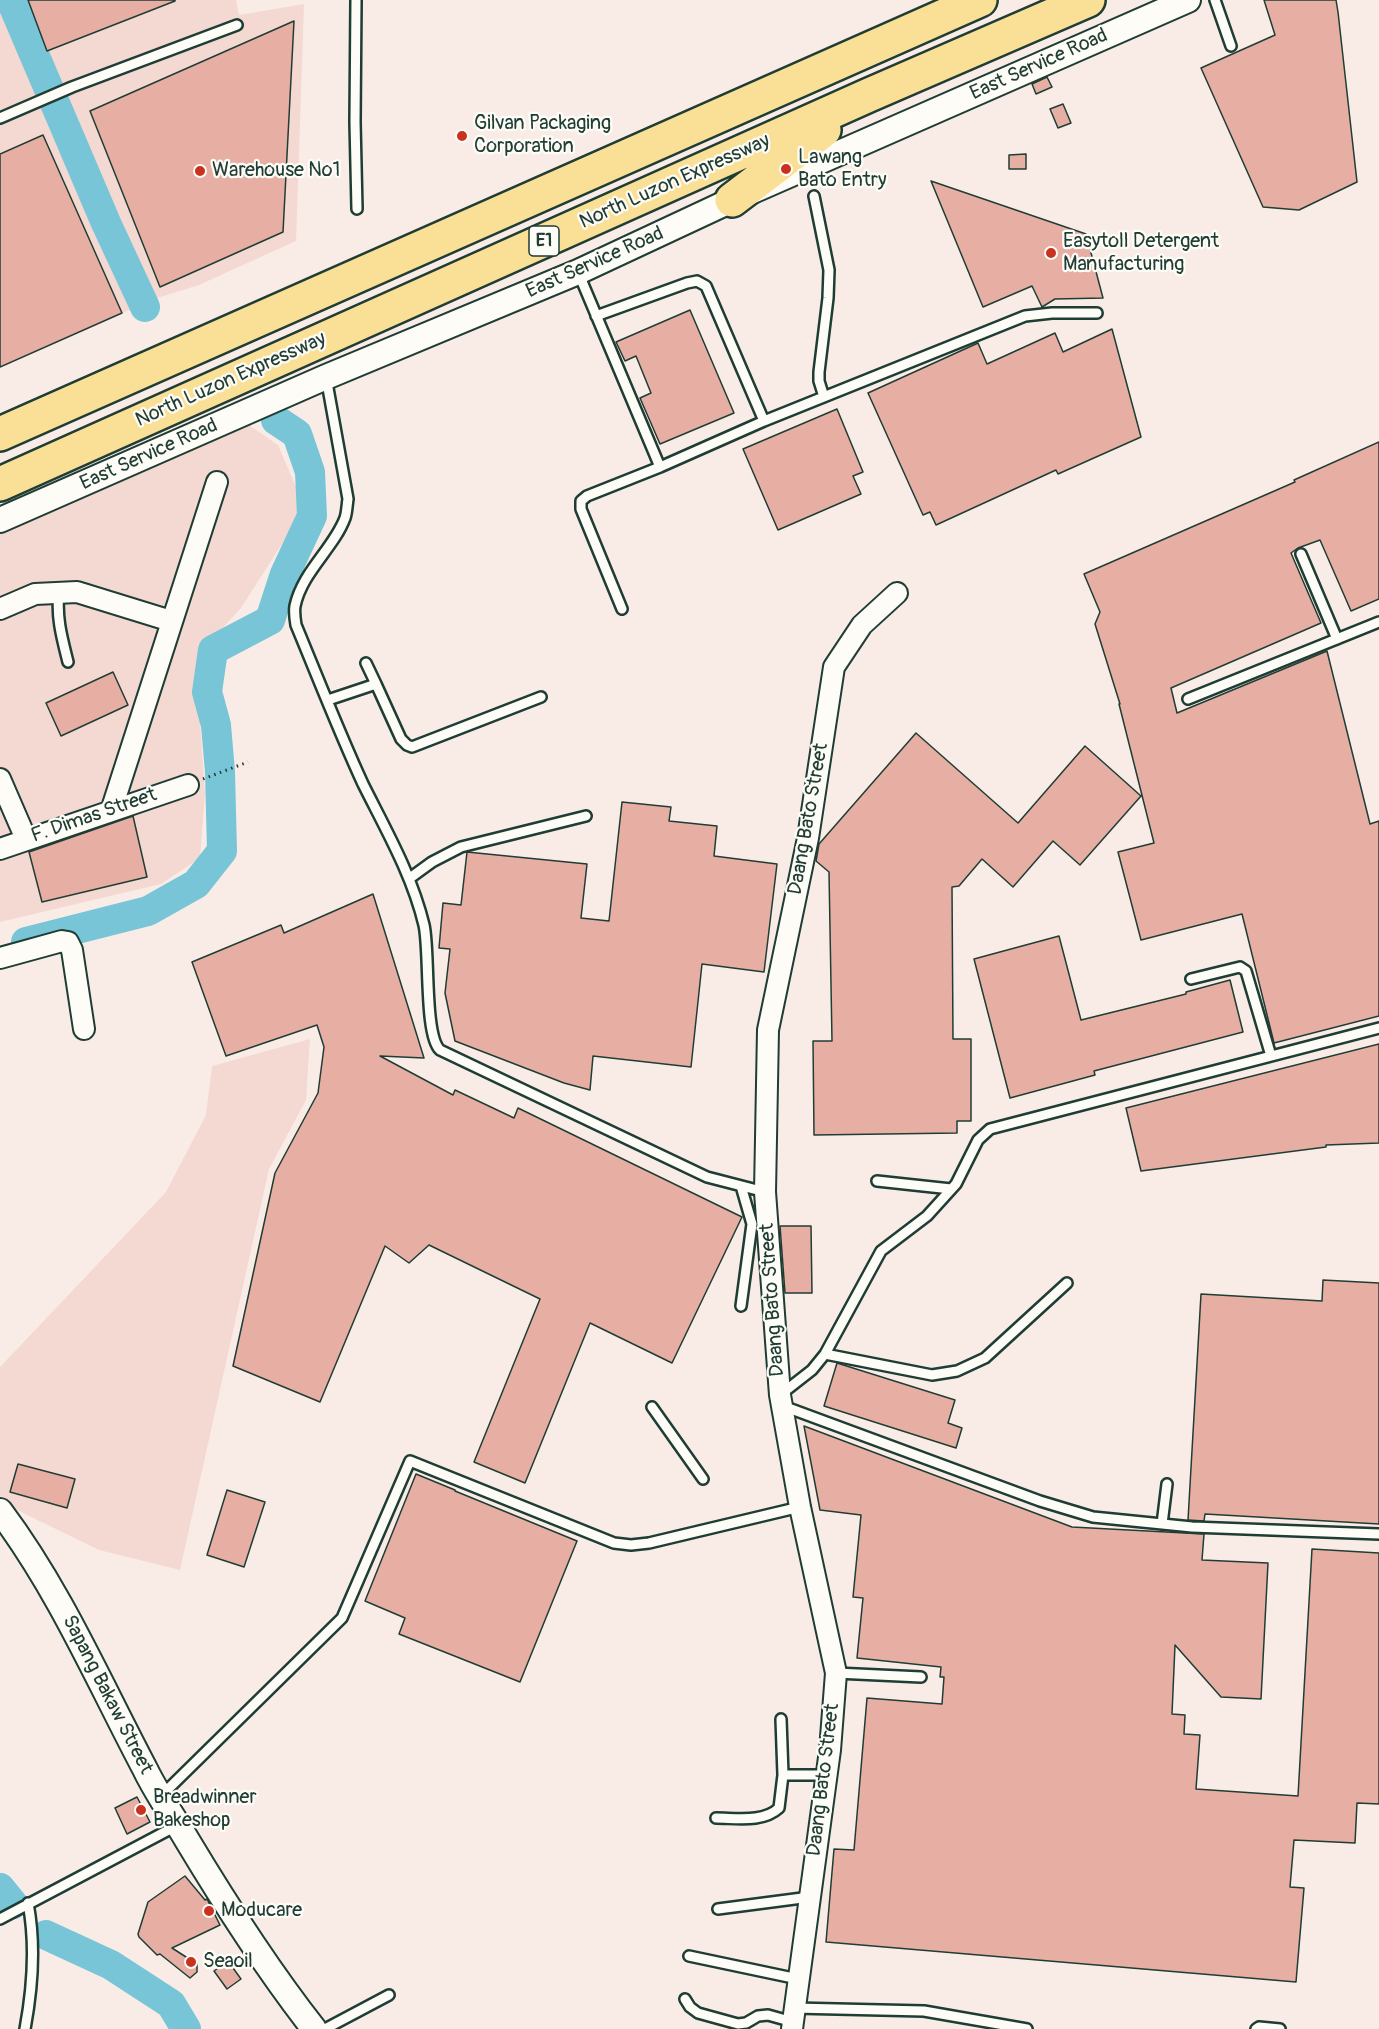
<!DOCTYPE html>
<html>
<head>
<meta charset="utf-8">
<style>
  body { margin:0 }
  canvas { display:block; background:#f9ece6 }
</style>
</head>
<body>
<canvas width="1379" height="2029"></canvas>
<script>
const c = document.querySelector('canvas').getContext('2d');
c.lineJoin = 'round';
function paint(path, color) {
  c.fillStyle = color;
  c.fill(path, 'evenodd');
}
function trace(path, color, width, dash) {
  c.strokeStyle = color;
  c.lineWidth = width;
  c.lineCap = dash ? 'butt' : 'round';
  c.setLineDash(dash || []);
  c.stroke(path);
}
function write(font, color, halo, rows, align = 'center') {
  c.font = font + ' Pangolin,sans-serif';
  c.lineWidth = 4.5;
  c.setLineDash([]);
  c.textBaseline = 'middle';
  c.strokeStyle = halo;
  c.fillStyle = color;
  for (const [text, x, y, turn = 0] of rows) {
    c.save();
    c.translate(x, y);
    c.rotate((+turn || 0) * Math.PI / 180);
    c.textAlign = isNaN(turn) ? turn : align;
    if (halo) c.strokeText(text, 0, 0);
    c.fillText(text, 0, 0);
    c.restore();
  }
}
paint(new Path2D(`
  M0,0H236L239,15L304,4L296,241L199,285L157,298L0,367Z
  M246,423L278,445L305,508L241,608L206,646L199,707L205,794L200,858L161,884L0,922V529Z
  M310,1039L306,1100L269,1169L180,1570L99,1550L15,1509L0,1496V1367L166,1192L206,1115L212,1066Z`), '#f4d9d2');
trace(new Path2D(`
  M11,0L106,223L145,307
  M26,942L148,911L196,884L222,851L220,772L216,725L207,692L213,650L270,620L285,574L312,516L310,472L297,434L276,420
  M0,1888L13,1904
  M46,1935L111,1965L171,2004L186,2029`), '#79c5d8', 30);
const building = new Path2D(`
  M28,0H175V1L47,51Z
  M1264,0H1336L1338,12L1357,182L1299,210L1263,207L1201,68L1275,35Z
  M294,21L283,232L160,287L90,111Z
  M1047,77L1052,87L1036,94L1032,84Z
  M1063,104L1071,123L1058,128L1050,109Z
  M43,135L122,313L0,367V154Z
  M1026,154V169H1009V155Z
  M931,181L1086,234L1103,298L1055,299L1042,307L1032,286L983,307Z
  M690,310L734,413L660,444L640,398L651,393L636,356L625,361L616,342Z
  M1112,329L1141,437L1058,474L1056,470L936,525L930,512L923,515L868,393L978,343L987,364L1055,333L1063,352Z
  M837,409L863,472L853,476L861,494L778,530L743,449Z
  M1379,442V599L1351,611L1320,540L1298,548L1291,553L1321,623L1171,688L1177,713L1327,651L1370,824L1379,821V1016L1274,1043L1242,914L1141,940L1118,852L1154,843L1119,704H1120L1095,624L1100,612L1084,574L1295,482L1294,480Z
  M113,672L128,705L61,736L46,703Z
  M916,733L1018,823L1085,746L1141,796L1080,865L1053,841L1013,887L982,859L959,886L952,887L953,1039H971V1121H957V1133L814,1135L813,1041H832L829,872L816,861L819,844Z
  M622,802L671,807L669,821L717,826L714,856L777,864L764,972L702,964L691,1067L593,1056L590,1090L564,1083L455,1041L445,993L450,949L439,948L443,903L461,905L467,852L587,864L581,918L609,921Z
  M133,816L147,877L42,902L29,852Z
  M373,894L424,1058L380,1056L453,1095L455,1090L514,1118L518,1108L742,1217L672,1363L590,1323L525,1483L474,1462L540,1299L429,1245L409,1263L385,1246L320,1402L233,1366L275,1173L318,1093L324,1047L317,1025L226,1056L192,962L281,925L284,933Z
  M1059,936L1081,1020L1186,994V992L1230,980L1243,1032L1094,1071L1095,1075L1010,1098L974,959Z
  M1379,1044V1143L1326,1145V1147L1141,1171L1126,1108Z
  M780,1226H811L812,1293H785Z
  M1323,1280L1379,1283V1524L1205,1514L1204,1521L1188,1520L1201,1294L1322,1301Z
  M837,1363L955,1400L948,1423L962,1428L956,1448L824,1406Z
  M804,1426L1072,1527L1204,1534L1202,1560L1268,1563L1261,1699L1221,1697L1175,1645L1172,1714L1185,1715L1184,1734L1200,1735L1196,1789L1298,1796L1312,1549L1379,1553V1804L1357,1803L1355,1843L1294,1840L1290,1887L1304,1888L1296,1982L826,1942L834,1849L854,1850L867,1698L942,1704L944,1677H940L941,1667L857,1658L863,1598L853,1597L861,1515L820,1510Z
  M18,1464L75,1479L67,1508L10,1492Z
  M416,1474L455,1490V1491L577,1541L520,1682L399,1634L405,1618L365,1601Z
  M227,1490L265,1502L244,1567L207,1555Z
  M137,1797L150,1822L127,1834L115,1808Z
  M185,1876L205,1900L207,1899L220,1925L172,1948L197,1964V1972L190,1978L160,1954L157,1955L139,1937L138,1934L148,1902Z
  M228,1961L241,1979L227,1989L214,1971Z`);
paint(building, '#e7aea3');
trace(building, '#1f3d34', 1.5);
const service = new Path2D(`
  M356,0L355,122L357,209
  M1215,0L1231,46
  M0,118L72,87L237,25
  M814,196L829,270L828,298L819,372V381L824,397
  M578,272L660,467
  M596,316L687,283L697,281L706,286L764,421
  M326,377L348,499C347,505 347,512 345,518C334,548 302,572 295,606C294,612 295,619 296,625C318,678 339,732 363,784C386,830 412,875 424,925C430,951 424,1035 440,1050L707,1177L765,1192
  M1301,554L1337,639
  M59,593C56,617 62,638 68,662
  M622,609L581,509V501L587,496L660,467L764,421L1025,316L1052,313H1097
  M376,684L401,739L407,745L412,747L541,697
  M1188,699L1379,622
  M328,700L376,684L366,663
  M410,878L432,862L461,847L586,816
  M1191,979L1240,967L1246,971L1271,1056
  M877,1181L951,1189
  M741,1306L752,1224L741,1186
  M825,1354L932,1375L957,1371L985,1358L1067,1283
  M780,1395L812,1370L825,1354L881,1251L927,1216L956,1184L978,1140L990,1129L1379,1028
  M783,1406L1040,1501L1093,1517L1192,1527L1379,1534
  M652,1407L703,1479
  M1162,1524L1167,1484
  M836,1673L921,1677
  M781,1719L783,1775H826
  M162,1795L342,1618L410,1461L614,1543L631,1545L649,1543L800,1507
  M716,1818C736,1818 763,1823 779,1808L783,1775
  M718,1909L810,1897
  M0,1919L178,1825
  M689,1956L798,1979
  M685,1999L690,2007L698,2013L738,2024L746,2023L758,2016L768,2015L793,2022
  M794,2008L924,2011L1027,2029
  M25,2029C33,1986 36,1945 28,1903
  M325,2029L389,1995
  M1256,2029L1259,2027L1280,2029`);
const minor = new Path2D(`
  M0,609L35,594L77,592L171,621
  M0,779L26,839
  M111,811L217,482
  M0,849L188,785
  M0,958L62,941L68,942L72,950L84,1029
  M792,2029L830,1750L836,1673L800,1507L780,1395L765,1192L768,1030L808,838L834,667L862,625L897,593`);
const tertiary = new Path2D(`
  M0,520L326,377L578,272L732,200L1188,0
  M0,1511C60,1591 99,1682 145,1769C157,1794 173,1816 187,1840C226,1905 267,1969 314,2029`);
const motorway = new Path2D(`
  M732,200L824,130
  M0,434L980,0
  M0,484L869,95L1088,0`);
trace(service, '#1f3d34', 14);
trace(minor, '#1f3d34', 24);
trace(tertiary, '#1f3d34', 28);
trace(motorway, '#1f3d34', 38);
trace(new Path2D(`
  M203,779L248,762`), '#1f3d34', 3, [1.5, 4.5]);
trace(service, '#fdfcf7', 9);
trace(minor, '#fdfcf7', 20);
trace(tertiary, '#fdfcf7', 24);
trace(motorway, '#fadf96', 33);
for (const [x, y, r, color] of [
  [462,136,6,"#c8321e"],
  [786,169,6,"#c8321e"],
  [200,171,6,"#c8321e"],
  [1051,253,6,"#c8321e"],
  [141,1810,6,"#c8321e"],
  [209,1911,6,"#c8321e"],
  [191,1962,6,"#c8321e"]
]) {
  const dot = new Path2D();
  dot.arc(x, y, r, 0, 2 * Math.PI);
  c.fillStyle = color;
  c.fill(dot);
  trace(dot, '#fdfcf7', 2);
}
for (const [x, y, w] of [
  [544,241,30]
]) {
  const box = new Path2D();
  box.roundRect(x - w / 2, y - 15, w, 30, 4.5);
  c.fillStyle = '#fdfcf7';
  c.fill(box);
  trace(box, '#1f3d34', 1.5);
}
write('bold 18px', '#1f3d34', null, [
  ["E1",544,241]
]);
write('20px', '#1f3d34', '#fdfcf7', [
  ["East Service Road",1039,65,-24],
  ["North Luzon Expressway",675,182,-24],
  ["East Service Road",595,263,-24],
  ["North Luzon Expressway",231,380,-24],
  ["East Service Road",149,455,-24],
  ["F. Dimas Street",94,816,-19],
  ["Daang Bato Street",809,819,-80],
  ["Daang Bato Street",773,1300,-94],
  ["Sapang Bakaw Street",107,1695,63],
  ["Daang Bato Street",824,1780,-83]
]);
write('20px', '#1f3d34', '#fdfcf7', [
  ["Gilvan Packaging",474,124],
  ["Corporation",474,147],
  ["Lawang",798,158],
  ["Bato Entry",798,181],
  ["Warehouse №1",212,171],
  ["Easytoll Detergent",1063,242],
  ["Manufacturing",1063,265],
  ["Breadwinner",153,1798],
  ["Bakeshop",153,1821],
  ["Moducare",221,1911],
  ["Seaoil",203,1962]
], 'left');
</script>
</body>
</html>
